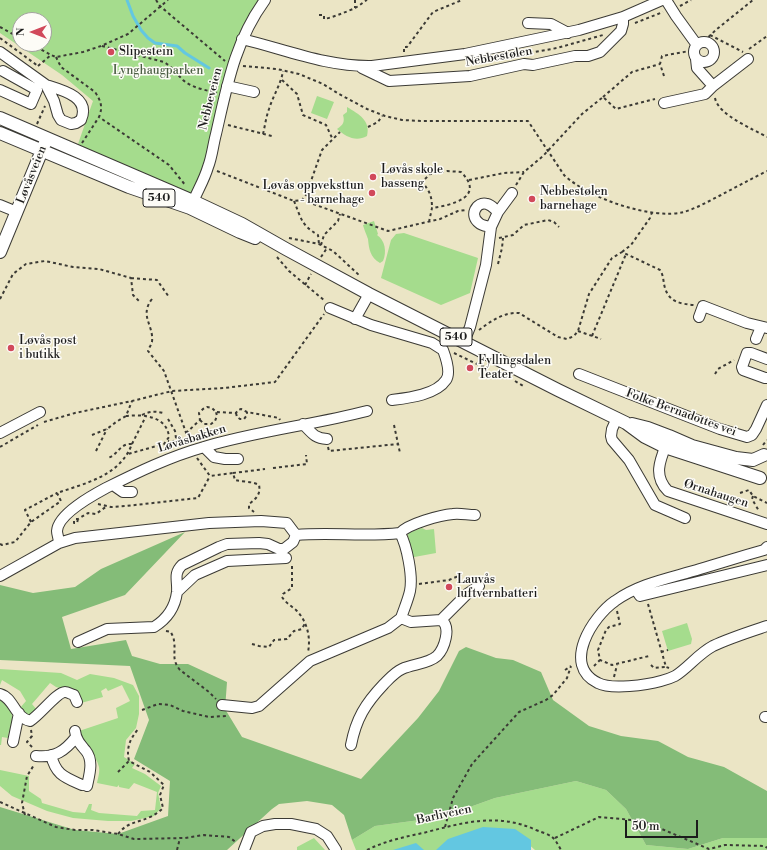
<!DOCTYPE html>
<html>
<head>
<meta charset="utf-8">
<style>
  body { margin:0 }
  #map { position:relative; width:767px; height:850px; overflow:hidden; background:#ebe5c5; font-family:"Libre Bodoni",serif }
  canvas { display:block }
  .north { position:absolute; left:12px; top:12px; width:40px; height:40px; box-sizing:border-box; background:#fdfcf7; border:1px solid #a3a29f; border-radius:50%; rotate:270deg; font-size:11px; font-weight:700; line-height:16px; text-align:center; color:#1c1c1c }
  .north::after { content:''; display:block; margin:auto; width:14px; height:18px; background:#d1495b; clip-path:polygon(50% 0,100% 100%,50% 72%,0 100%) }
  .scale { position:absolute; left:625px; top:820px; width:73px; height:18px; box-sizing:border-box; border:2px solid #1c1c1c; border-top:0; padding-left:5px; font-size:12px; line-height:14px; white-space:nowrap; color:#1c1c1c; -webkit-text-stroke:3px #fdfcf7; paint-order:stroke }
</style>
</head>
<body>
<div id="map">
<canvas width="767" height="850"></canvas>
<div class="north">N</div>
<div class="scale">50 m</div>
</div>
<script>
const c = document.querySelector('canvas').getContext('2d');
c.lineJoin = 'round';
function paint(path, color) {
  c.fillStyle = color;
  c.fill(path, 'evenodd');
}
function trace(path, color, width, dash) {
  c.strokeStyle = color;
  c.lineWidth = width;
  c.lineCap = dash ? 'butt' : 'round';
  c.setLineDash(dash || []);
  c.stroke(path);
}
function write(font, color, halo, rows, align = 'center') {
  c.font = font + ' "Libre Bodoni",serif';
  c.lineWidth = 3;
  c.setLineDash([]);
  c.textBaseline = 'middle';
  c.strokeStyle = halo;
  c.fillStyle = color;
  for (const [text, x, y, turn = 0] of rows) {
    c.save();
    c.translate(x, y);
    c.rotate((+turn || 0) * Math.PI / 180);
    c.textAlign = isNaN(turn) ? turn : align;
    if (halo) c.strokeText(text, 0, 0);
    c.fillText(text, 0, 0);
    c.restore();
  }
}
paint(new Path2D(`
  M0,0H264L252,20L208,168L193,201L134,176L78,144L93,101L62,75L0,33ZM20,20H44V44H20Z
  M317,96L334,102L327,119L311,113Z
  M347,107C359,114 371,121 367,136C356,142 346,137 337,129C343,125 345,122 343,115L347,112Z
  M374,221L378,234L377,235C385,240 387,252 383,261L380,263C370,257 369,249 368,239C367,236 364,229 363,225Z
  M404,233L478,258L470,293L441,305L381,278L391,240L396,234Z
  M422,528L426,530L434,529L436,553L409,558L408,533Z
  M687,623L692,639L691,644L668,651L662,631Z
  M0,669L61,673L77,680L90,674L114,678L133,685L139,696V714L136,728L126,740L124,757L135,764L132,768L145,774L161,786L158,793L161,808L154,816L131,821H108L73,818L47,811L12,796L0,786V770L29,776V791L41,799L42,803L73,812L85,813L89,804H92L91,810L99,813L137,816L141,811L155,810L157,792L134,783L129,789L119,787V785L117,787L97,783C98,778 100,772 99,767C96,754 83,744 79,731L118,718L116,708L130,701L122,685L108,691L106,688L101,691L103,697L81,703L77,693L56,687L50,683L32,704L37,710L29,717L24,715L20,708L26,701L20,691L2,680L0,685Z
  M0,700C14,709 13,717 12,731H9L8,738L2,737L1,745H0Z
  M576,781L606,790L626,809L646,845L688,849L723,838H767V850H535L516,833L454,850H356L352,840L375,826L442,817L495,798Z
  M314,838L325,850H297V847Z`), '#a5dc8d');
paint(new Path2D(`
  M185,532L125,595L62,617L71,649L126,640L132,656L160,664H188L227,682L225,709L242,737L361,779L418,718L439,691L459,651L466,647L496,658L513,660L541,672L553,700L589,726L621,736L658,741L688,757L724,767L767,791V838H723L688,849L646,845L626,809L606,790L576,781L495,798L442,817L375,826L352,840L344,815L332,805L307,801L279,804L272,809L227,850H0V807L75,830L118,834L168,816L170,781L134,759L149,720L130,666L0,660V585L33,593L75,587L101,569Z`), '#84bc78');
paint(new Path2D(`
  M483,827L515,829L531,840V850H436L448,839Z
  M416,843L424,850H393Z`), '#63c7e1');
trace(new Path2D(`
  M127,0L133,16L141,30L148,38L155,43L177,46L185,53L209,68`), '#63c7e1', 3);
const minor = new Path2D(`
  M666,0L676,16L697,45
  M528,23L551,24L568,33
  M242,39C284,49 327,67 372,66L465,54L579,30L623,17L662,0
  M694 52a10 10 0 1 1 20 0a10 10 0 1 1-20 0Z
  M0,52L46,85L54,101L58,115L61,120L71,124L76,123L81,120C91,97 62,90 46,85
  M696,59L697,68L713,86
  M362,68L389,81L470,76L524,64L533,65L575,56H588L600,52L621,31L623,24V17
  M227,86L254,92
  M0,90L31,104L37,90L3,71
  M664,103L705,94L713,86L748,59
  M0,205L17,212
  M191,207C196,193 204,181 208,167C212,157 213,145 216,134C227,86 235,41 265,0
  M491,227C487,226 482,226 479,223C469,216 476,201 487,204C492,205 494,209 498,212
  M330,308L371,325L432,343L443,350C446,358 451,373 446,380C436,395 408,398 392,400
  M699,317L703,306L747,323L767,328
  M355,319L369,294
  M756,339L761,327
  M464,342L470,327L486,265L491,227L498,212L512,193
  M767,359L751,353H747L742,367L743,370L765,378H767
  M579,374L720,429L747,437L752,435L756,429L767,405
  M617,418L612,429L611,436L612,440L629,460L655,505L685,518
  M303,424C312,433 314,438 327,439
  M0,433L40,412
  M668,440C661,458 652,475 668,491L767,524
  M204,447L214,457L225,459H238
  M113,485L123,492H132
  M400,533C408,524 440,515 453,514C460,513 468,515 475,515
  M296,535C331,532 365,537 400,533C407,546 413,576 410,591C408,600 404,609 401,618L411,622L441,620C452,627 444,649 437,656C428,664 413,664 402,669C395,672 389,679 384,684C365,704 356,719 351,745
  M59,543C59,539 57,534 57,531C58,514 93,495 106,488C138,472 169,457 204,447C257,431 313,425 367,411
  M767,547L764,550C742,556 721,563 700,569C671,578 640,583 615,601C593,616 561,665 598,683C611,690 647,685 661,681C665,680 671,678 675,676C688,668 698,654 713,646C730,638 749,632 767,626
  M0,576L59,543L75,538L209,523L261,521L287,523L296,535
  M636,590L640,596L767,565
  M177,592L195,575L227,561L286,558
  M441,620L467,594L479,586
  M78,642L107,629L154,627C167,619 175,608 177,592C178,580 173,574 182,565L219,547L227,544L259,543L268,544L279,549H284L293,542L296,535
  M0,694C14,698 14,717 30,721C40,715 57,692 65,692C67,692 71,694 74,695L77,702
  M222,705L252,708L259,706L310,661L388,628L401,618
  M765,717H767
  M75,731C76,740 81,745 86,751C94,761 89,776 87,786
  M13,742L19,713
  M51,755C56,775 64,777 82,785
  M36,756C55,758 65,751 76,737
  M244,850L251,832L263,826L275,824H291L316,829L327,836L336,850`);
const major = new Path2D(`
  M0,118L193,201L242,224L286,249L369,294L558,390L626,423L645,437L665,447L760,478
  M0,133L129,187L190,208L240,232L255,238
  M0,252L45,143
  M632,424L648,428L669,436L692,446L736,458L753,460L764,455`);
trace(minor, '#3b3a35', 12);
trace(major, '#3b3a35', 14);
trace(new Path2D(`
  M156,0L160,6L174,18L225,61
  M355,0V8
  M680,6L691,0
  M319,15H324V19C334,17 343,13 353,9C358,7 362,3 367,0
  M635,23L663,12
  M0,27L20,38
  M710,35L743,52
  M0,38L38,66
  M704,41L717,29L753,0
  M31,44L51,55
  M102,46L164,62C172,67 177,74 183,80C192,88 206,90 217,93
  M749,49L767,36
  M404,52V47H407L433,12L462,0
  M524,54L557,48L603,35
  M56,57L61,67L95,92C101,101 103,107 99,117L169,165L186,186
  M480,62L505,57
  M38,66L51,55L56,57L83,52L101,46L128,34L168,0
  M243,66L277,69L299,74L323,84L339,94L367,109L385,116L402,120L422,121H528L564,175C588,198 651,220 684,212C697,208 709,201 721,195C736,187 751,179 767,171
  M664,76L660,64L662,56L689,51
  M282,80L297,94L303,115L326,125L333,140
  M603,97L632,72L660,64
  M715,98C718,115 753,129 767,137
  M37,124L45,106
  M228,125L272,136
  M368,127L378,122L382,116
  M263,134C265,126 266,117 269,109C273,96 281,84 283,71
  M82,143L99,117
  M217,171L294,201L302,200L306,195L322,150L340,132
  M469,180L504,173L524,172
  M516,185L524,172L543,156L582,114L603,97L616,109L655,99
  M302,200L388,231L440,219L458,211L466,210
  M294,201C301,218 301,225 318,235L319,244
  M429,222L432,208C452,205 486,197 461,172L447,171L430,174L422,182C430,191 432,197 432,208
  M289,238L319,244L333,251L360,276
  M499,238L513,235L524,225L548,220L554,222L559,227
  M321,245L324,235L338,221L340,214
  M622,252L631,245L650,218L652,212
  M277,257L289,271L325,301
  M321,257L327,248
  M498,264L502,248L503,238
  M131,278L157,280L169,297
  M305,285L311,274
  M0,299L13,274L26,264L45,261L73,267L99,269L131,278L133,295L140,302
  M152,299C139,316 154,325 152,342C151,345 149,348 148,351L164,371L189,441
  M479,330C491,321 504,312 519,313L558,337L567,339L574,336L578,331L589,294L612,258L622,252L660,270C664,276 663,282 665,288C669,302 681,304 694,305
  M578,331L601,339
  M592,336L626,254
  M454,353L479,365L488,368
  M715,374L718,369L734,360
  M515,381L525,387
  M236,413L237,417L240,419H244L247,415V412
  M142,415C150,411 155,411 163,413
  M126,416C143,414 167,416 169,437L164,444L128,454
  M168,419L175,431L176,438L173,442L168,441
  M200,420L204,424H211L215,421L217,416L216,412
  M44,422L75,413L132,401L172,391L224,388L275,382L324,314
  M394,425L400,453
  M186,433L200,420L199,413L203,409L207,407L212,408L216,412L236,413L238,410L241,409L247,412L279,418L280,420
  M92,435L107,429L116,422L126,416L132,401
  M132,444L146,416
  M763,445L767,440
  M0,447L38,425
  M328,447L329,451L398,444
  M96,451L107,429
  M197,458L210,476L233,473L235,480C242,482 252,481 259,485C261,494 256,499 249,504V508L254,512
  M273,468L307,464L306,455
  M233,473L265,469
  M740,493L749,490L753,496L767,503
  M753,496L752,499L759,511
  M98,504L111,507L126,506L198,498L210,476
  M76,519H78L88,513L96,514L107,506
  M74,521V523H77L78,519
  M31,522L25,510L57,493
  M0,544L2,545L15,542L31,522L61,501L57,493C86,483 120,476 132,444C119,443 118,456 107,458
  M292,566V588L283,594L282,597C285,602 291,606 296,610C307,621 311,637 308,652
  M419,584L449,580L461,575
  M648,604L666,667L669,668
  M617,611L620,624L609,627L606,630L598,650L600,660L612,665L649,656
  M166,631L171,632C172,635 174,638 174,641C176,653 171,659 180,670L209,692L216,699
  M252,644L259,646L269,647L274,640L287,639L294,631L302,629L305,623
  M661,652L668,650
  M651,665L654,668L666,667
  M594,666L600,660
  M565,670L571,666
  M614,677L617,665
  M142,710L158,704L170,705L183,711L209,717L226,716
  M31,730L32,736L27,742L33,748
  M118,772L129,761
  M0,802L56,827L75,830H93L118,834L134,839L185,838L204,835L229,837L237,843
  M25,815L22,803L27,776L34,765
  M445,827L453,798L472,764L519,712L546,700L553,695L567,678L571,666
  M118,834C128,821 139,823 152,816C156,814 160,811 163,808L160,795L164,785L150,772L129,761C126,747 130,739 139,728
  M555,838L599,817L643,821L709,849L725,845L765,846L767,848
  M177,850L180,838
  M367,850C385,841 404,837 423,833C462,823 497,812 536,830C552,836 553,835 561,850`), '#3b3a35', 2, [3, 3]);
trace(minor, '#fff', 10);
trace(major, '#fff', 12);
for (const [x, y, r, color] of [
  [111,52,4,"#d1495b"],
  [373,177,4,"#d1495b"],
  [372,193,4,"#d1495b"],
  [532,199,4,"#d1495b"],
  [11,348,4,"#d1495b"],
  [470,368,4,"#d1495b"],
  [449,587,4,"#d1495b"]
]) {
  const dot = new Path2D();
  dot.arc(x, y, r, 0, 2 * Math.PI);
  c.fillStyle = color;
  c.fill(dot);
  trace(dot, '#fdfcf7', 1.5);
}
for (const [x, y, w] of [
  [159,198,32],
  [456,337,32]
]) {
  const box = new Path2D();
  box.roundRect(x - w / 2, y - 9, w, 18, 3);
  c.fillStyle = '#fdfcf7';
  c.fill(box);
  trace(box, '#1c1c1c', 1);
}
write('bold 11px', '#1c1c1c', null, [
  ["540",159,198],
  ["540",456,337]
]);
write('12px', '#1c1c1c', '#fdfcf7', [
  ["Slipestein",119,52],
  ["Løvås skole",381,170],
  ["basseng",381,184],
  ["Løvås oppveksttun",364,186,"right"],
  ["- barnehage",364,200,"right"],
  ["Nebbestølen",540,192],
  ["barnehage",540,206],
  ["Løvås post",19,341],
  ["i butikk",19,355],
  ["Fyllingsdalen",478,361],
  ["Teater",478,375],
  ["Lauvås",457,580],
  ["luftvernbatteri",457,594]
], 'left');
write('12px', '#1c1c1c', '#fdfcf7', [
  ["Nebbestølen",499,57,-10],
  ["Nebbeveien",211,99,-76],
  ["Løvåsveien",32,175,-68],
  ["Folke Bernadottes vei",681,413,20],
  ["Løvåsbakken",192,439,-17],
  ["Ørnahaugen",716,494,18],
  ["Barliveien",444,815,-12]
]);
write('12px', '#4c5f44', '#fdfcf7', [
  ["Lynghaugparken",158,71]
]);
</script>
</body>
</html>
